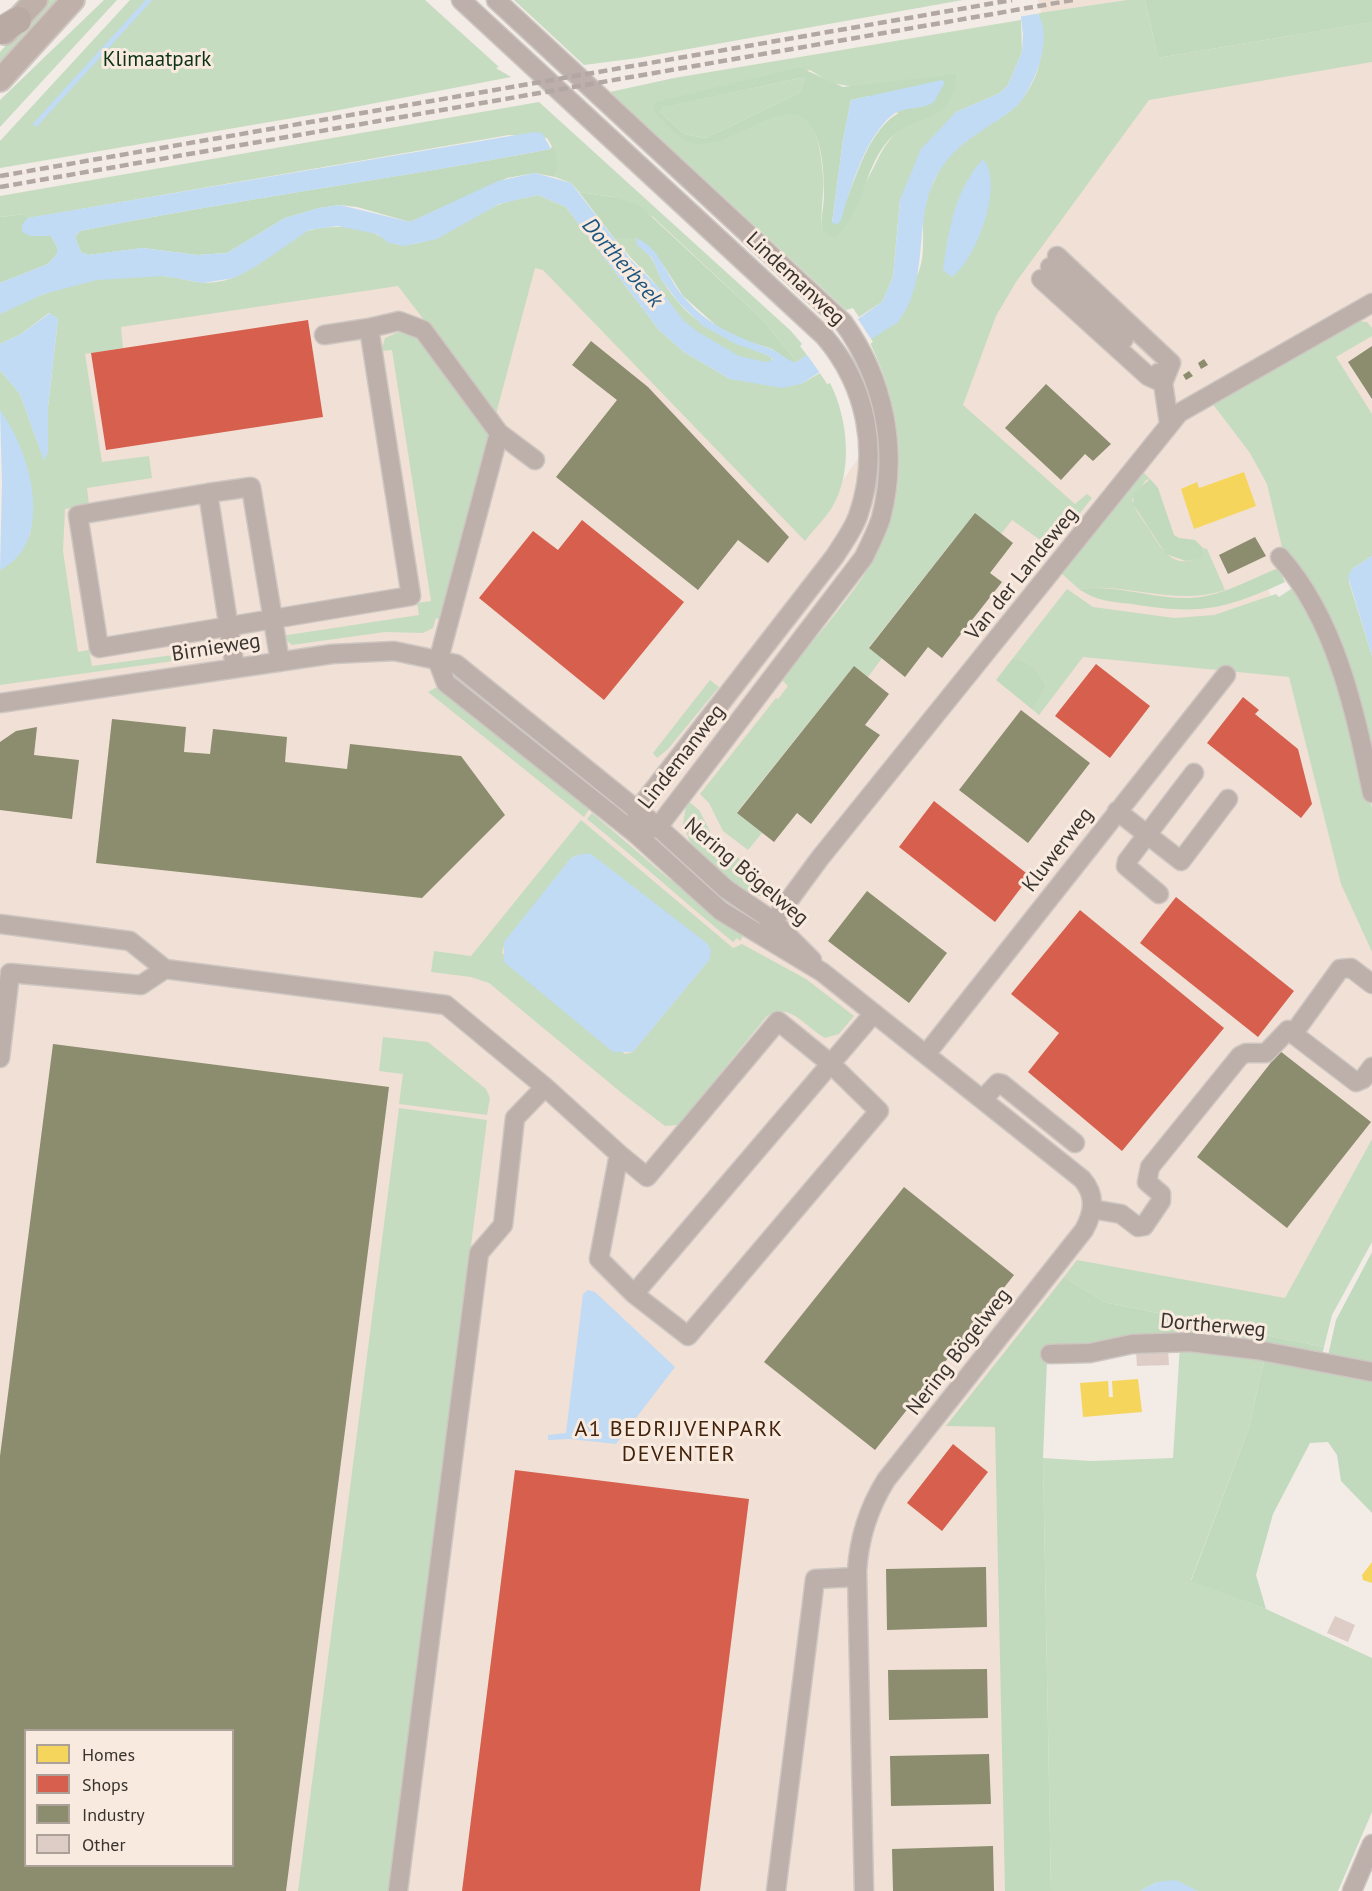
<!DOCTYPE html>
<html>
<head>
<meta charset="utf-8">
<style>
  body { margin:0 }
  #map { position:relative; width:1372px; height:1891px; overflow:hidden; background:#f3ebe5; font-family:"PT Sans",sans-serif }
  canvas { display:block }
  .legend { position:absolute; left:24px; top:1729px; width:210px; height:138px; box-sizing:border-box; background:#f9eadf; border:2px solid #aca199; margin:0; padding:8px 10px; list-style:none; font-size:18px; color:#39342f }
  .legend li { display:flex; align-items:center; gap:12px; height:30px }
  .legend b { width:30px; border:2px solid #aca199 }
</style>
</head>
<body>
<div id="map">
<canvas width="1372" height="1891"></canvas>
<ul class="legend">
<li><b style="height:16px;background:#f6d55c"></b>Homes</li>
<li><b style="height:16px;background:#d6604d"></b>Shops</li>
<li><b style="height:16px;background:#8c8c6e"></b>Industry</li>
<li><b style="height:16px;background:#ddcdc6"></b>Other</li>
</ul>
</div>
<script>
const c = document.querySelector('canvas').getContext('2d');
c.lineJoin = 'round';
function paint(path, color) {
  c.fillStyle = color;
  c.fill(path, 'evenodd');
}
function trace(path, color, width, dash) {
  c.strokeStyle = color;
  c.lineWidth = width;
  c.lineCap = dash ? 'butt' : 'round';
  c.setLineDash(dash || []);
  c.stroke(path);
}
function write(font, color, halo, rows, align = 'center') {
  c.font = font + ' "PT Sans",sans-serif';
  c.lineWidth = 6;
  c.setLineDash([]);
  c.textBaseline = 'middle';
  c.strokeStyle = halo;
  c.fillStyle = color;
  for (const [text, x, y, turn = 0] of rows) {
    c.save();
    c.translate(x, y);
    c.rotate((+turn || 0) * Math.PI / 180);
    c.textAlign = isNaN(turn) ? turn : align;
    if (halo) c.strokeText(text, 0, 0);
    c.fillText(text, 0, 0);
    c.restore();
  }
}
paint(new Path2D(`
  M1035,0H1127L1038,13Z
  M1372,15V472L1298,529L1267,584L1372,941V1139L1284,1301L1082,1262L999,1420L1009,1891H0V677L69,320L531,252L806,533L913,380L998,299L1158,70ZM26,1730H232V1866H26Z`), '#f1e0d6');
paint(new Path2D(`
  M47,0H56L0,61V52Z
  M104,0H117L0,127V100Z
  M130,0H425L499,67L496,68L511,77L334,111L0,168V141Z
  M514,0H963L638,58L584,65Z
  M1127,0H1145L1158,58L1372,22V62L1149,100L1016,282L996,316L963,405L1075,504L1087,494L1092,498L1035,570L1030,566L1046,544L1012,520L1001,534L975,513L869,647L882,658L868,677L853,667L737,812L762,833L748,850L723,831L709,803L700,794L776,698L778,699L788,686L781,679C812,641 848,603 873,560C914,490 903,410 869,341C880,325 914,286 919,271C927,250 920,224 925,203C928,193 934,182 938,173C952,146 978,132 1002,117C1036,96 1050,50 1038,13Z
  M1021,20L1022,52L1008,85L1000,93L956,112L900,200L893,277L882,302L859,317L853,308L846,310L610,92L674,78ZM810,70L831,83L855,87L914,123C885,133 880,158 866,182C854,200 837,216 823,231C819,214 825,194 823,176C821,156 819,123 798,114C784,108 708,137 691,143L653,107Z
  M800,78L805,79L799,93L706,138L684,134L660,112L661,108Z
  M539,102L791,331L802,344L800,346L807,355L797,362L762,319L653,217L613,197L579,192L571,183L555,177C560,160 556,153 547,138L509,135L29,218L25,214L0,217V196Z
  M538,195L566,207L659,330L684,352L730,379L801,384L820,373L827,384L830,383C848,418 854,473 831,509C824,520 813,530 805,541L543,270L535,268L496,414L398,286L121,327L123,348L85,354L102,462L149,456L152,478L87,488L89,505L65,509L63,551L78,652L89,650L92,666L225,648L217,655L0,685V570L30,535L33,508L0,410V370L20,394L44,460L48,452V407L58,319L49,313L21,334L0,344V314C48,288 107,271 162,276C181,277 197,285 216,282C257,277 277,238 311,230C330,225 359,226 378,235C388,240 395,247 407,245C442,241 466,218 498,205C510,200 525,198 538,195Z
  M614,238H636C638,249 647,250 652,259C656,265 658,274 662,280C690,325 723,339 770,356L773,361C750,369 699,337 682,320C673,310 666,297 657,286C643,269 627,255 614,238Z
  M1358,321L1367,322L1372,328V336L1336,357L1372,414V556L1352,569L1349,582L1372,656V777L1362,733L1282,547L1267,484L1250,453L1212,403Z
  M399,332L419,338L491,435L441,620L436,618L433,628L423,633L385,632L292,645L281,636L419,615L417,603L431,601L392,350L381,351L385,338Z
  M1142,471L1150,479L1146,480L1132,500C1135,511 1143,520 1149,529C1163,552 1175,572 1204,555L1203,548L1207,549L1225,590C1176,607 1128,582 1079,589L1061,573Z
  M1294,587L1323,632L1367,782L1372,808V952L1341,884L1289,677L1083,657L1039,715L1033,710L1046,686C1039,671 1030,661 1013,658L1067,589L1093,607L1174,618L1214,615L1276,594L1279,597Z
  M710,680L719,687L668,749L657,758L653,753Z
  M437,687L590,808L584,817L428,692Z
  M687,800L699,810L713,837L746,864L740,872L751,881L758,873L781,892L767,897L745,894L693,850L683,824Z
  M592,813L668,878L677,884L679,883L744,935L740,941L737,938L733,942C684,902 637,859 587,819Z
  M581,820L733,948L742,944L806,979L854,1016L839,1034L825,1038C806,1028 790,1001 767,1016L683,1119L677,1125L665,1126L623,1094L489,983L471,977L431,972L434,951L471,956ZM581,854H591L709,960L633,1052L625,1054L502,953L505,942L571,858Z
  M383,1037L428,1042L486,1089L490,1098L487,1115L399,1104L403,1074L379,1071Z
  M399,1108L487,1120L389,1891H298Z
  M1372,1139V1242L1332,1315L1324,1347L1104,1302L1064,1277L1077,1260L1285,1298Z
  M1180,1345L1265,1356L1249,1428L1191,1580L1266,1609L1372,1658V1812L1338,1891H1198L1157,1882L1140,1891H1051L1043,1458L1091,1461L1173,1458Z`), '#c5dcc1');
paint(new Path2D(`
  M1145,0H1372V22L1158,58Z
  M799,67L843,87L956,74C954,127 914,111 887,142C863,170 864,214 834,238L823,231C820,219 824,207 824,195C824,179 823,160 819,145C800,74 740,149 696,144C679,142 666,123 654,112L653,107L656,102ZM800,78L805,79L799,93L706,138L684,134L660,112L662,108ZM942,80L923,106C878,108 863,159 849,194C845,204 837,213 832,223L843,140L851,100Z
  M552,146C559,158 559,164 555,177L535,173L507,178L410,222L357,207L340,205L319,208L285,218L227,253L197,255L143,248L88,255L81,252L75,237L80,231C236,199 394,179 551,149Z
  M579,192L613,197L639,205L762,319L797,362H791L772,349L744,340L719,328L683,296L664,266L636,238H614Z
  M25,214L29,218H27L30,236H51L57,247V254L48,264L0,283V217Z
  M1150,479L1158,488L1174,535L1179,538L1195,540L1203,548L1204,555L1200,559L1186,561L1166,554L1133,504L1134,493Z
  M1278,568L1285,582C1224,610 1199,615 1132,604C1112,602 1096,601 1079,589C1116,584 1153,599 1190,598C1220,597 1251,579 1278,568Z
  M1013,658C1030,661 1039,671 1046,686L1033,710L996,680Z
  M1372,1252V1369L1327,1360L1336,1320Z
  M1064,1277L1104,1302L1324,1347L1321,1360L1224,1342L1047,1361L1043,1458L1051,1891H1005L995,1427L946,1426Z
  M1265,1356L1372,1382V1513L1341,1481L1337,1455L1328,1442L1310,1443L1273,1514L1256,1575L1266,1609L1191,1581L1249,1428Z`), '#c1dabe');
paint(new Path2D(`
  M1019,0C1024,4 1034,8 1038,14C1054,38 1034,87 1017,106C990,128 960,139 940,170C910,216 933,277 898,322L801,384L782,388L730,379L684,352L659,330L566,207L538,195L499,204L437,239L404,246L389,243L377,234L337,226L309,230L255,267L234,278L203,283L164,276L97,280L44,294L0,314V283L48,264L57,254V247L51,236H30L22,232V225L27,218L534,132L542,133L551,149C395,179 236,199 80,231L75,237L81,252L88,255L143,248L197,255L227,253L285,218L319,208L340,205L410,222L498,181L535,173L571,183L630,259L659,288L683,320L698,332L739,356L766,362L773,360L770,356L736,344L703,326L679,303L661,279L652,258L637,245L636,238C661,248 666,276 682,295C705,324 734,336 768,348C779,351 787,362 797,362L882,302L893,277L900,200L921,149L956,112L1000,93L1008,85L1022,52L1023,34Z
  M942,80L945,82L934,102C921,111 904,105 891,116C865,139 850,189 841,220L838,224L832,223L843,140L851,100Z
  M983,159C1005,184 976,260 952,277L943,270C949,230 954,191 983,159Z
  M50,313L58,319L48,407V452L44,461L20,394L0,370V344L21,334Z
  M0,410C30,450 57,542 0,570L2,483Z
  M1372,556V656L1348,577L1352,569Z
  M581,854H591L708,944L711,951L709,960L633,1052H613L504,962V942L571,858Z
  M588,1290L595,1292L675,1367L616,1444L570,1439L548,1440V1435L566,1433L583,1294Z
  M1176,1880L1198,1891H1140L1157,1882Z`), '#c0dbf3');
paint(new Path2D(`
  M1016,0H1038L1041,13L1018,17Z
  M856,316L873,342L822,376L805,352Z`), '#f3ebe5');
paint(new Path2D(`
  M1244,472L1256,506L1194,529L1181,489L1197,482L1199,488L1205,486Z
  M1138,1379L1142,1412L1083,1417L1080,1383L1108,1381L1109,1397H1113L1112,1381Z
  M1372,1562V1583L1363,1580L1362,1575Z`), '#f6d55c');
paint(new Path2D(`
  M308,320L323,417L106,450L91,353Z
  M582,520L684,602L604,700L479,598L533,531L558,550Z
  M1096,664L1150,706L1110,758L1055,716Z
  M1243,697L1259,710L1255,714L1298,749L1312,804L1301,818L1207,743Z
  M934,801L1030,876L995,922L899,847Z
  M1176,897L1294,991L1258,1037L1140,943Z
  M1080,910L1224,1028L1122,1151L1028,1072L1059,1033L1011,994Z
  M953,1444L988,1472L942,1531L907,1503Z
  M515,1470L749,1499L700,1891H462Z`), '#d6604d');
paint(new Path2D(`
  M591,341L648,387L789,537L768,563L738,540L698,590L556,477L617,400L572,365Z
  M1372,346V399L1348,362Z
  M1204,359L1208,365L1201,369L1198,363Z
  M1189,371L1193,376L1186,380L1183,375Z
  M1046,384L1111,444L1093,461L1085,454L1061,480L1005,428Z
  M975,513L1013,543L990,573L1002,582L942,658L928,647L905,677L869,648Z
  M1255,537L1266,556L1228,574L1219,555Z
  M854,666L889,694L865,725L880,735L811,824L797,813L774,842L737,813Z
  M1021,710L1090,763L1028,843L959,790Z
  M112,719L186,727L184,752L210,754L213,729L287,737L285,762L347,769L350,744L461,756L505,815L422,898L96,863Z
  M37,727L34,755L79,760L72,819L0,810V742L16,731Z
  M867,891L947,953L909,1003L828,941Z
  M53,1044L389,1087L286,1891H0V1456ZM26,1730H232V1866H26Z
  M1280,1051L1371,1122L1287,1228L1197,1157Z
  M904,1187L1014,1275L875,1450L764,1362Z
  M986,1567L987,1627L887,1630L886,1569Z
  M987,1669L988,1718L889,1720L888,1670Z
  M989,1754L991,1804L891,1806L890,1756Z
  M993,1846L994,1891H893L892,1849Z`), '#8c8c6e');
trace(new Path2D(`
  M36,124L149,0`), '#c0dbf3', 5);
paint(new Path2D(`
  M1168,1350L1169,1365L1137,1366L1136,1352Z
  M1335,1616L1355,1625L1348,1642L1327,1633Z`), '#ddcdc6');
const minor = new Path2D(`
  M461,0L824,336C867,386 880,453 858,516C853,530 843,543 835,556L637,811L636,834
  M496,0L843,322C884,379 899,450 881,518C877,531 870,544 864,557L658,827L636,834
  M1050,267L1124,339
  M1041,279L1148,376L1163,383L1171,363L1057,256
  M324,335L369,328
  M1158,373L1163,383L1169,423
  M535,460L499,433L438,662L446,683L636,834L721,911L822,972L1082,1179C1096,1195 1094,1212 1084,1230L886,1480C868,1509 859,1537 857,1571L864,1891
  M208,493L78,515L99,648L411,596L369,328L399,321L423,330L499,433
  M1280,557C1336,620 1355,711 1372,793
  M235,668L208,493L251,487L280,662
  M0,703L332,654L394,651L456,664L658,827L726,889L773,921L812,960
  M1117,811L1181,861L1228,799
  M1159,894L1126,866L1127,861L1194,773
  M0,924L130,941L165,969L446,1005L545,1087L619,1154L599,1259L634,1294L874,1013
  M767,930L820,858L1179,413L1372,303
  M1293,1034L1340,969L1351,968L1372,984
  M927,1053L1226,675
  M0,1058L10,973L141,985L165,969
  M983,1099L998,1083L1002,1084L1075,1143
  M619,1154L647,1177L778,1021L831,1064L879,1111L688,1336L634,1294
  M1092,1209L1121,1214L1138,1227L1144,1226L1161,1201V1194L1147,1182L1150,1167L1240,1056L1246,1053H1266L1288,1030L1356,1082L1363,1079L1372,1067
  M1050,1354L1090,1353L1132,1344L1190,1342L1257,1350L1372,1372
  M398,1891L479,1253L503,1225L515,1118L545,1087
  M776,1891L815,1579L857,1577
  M1352,1891L1372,1844`);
const major = new Path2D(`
  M5,33L36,0
  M0,80L73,0`);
const highway = new Path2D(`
  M0,31L18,20`);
trace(minor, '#cdc6c1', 21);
trace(major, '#cdc6c1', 26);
trace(highway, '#cdc6c1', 28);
trace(minor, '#bdafaa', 18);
trace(major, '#bfb0aa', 22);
trace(highway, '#b9aaa4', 26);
trace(new Path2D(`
  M0,176L1012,0
  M0,187L1073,0`), '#b2a7a2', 4.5, [9, 4.5]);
write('21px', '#0c3315', '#f9eadf', [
  ["Klimaatpark",157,60]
]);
write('21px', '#39342f', '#f9eadf', [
  ["Lindemanweg",795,279,43],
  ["Van der Landeweg",1022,574,-51],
  ["Birnieweg",216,648,-9],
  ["Lindemanweg",682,757,-52],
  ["Kluwerweg",1058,850,-52],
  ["Nering Bögelweg",746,872,40],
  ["Dortherweg",1213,1326,5],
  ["Nering Bögelweg",959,1352,-52]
]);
write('italic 22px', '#1b547f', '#f9eadf', [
  ["Dortherbeek",622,263,49]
]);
c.letterSpacing = '1.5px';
write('22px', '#43230b', '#f9eadf', [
  ["A1 BEDRIJVENPARK",679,1430],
  ["DEVENTER",679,1455]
]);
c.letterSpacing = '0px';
</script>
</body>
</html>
